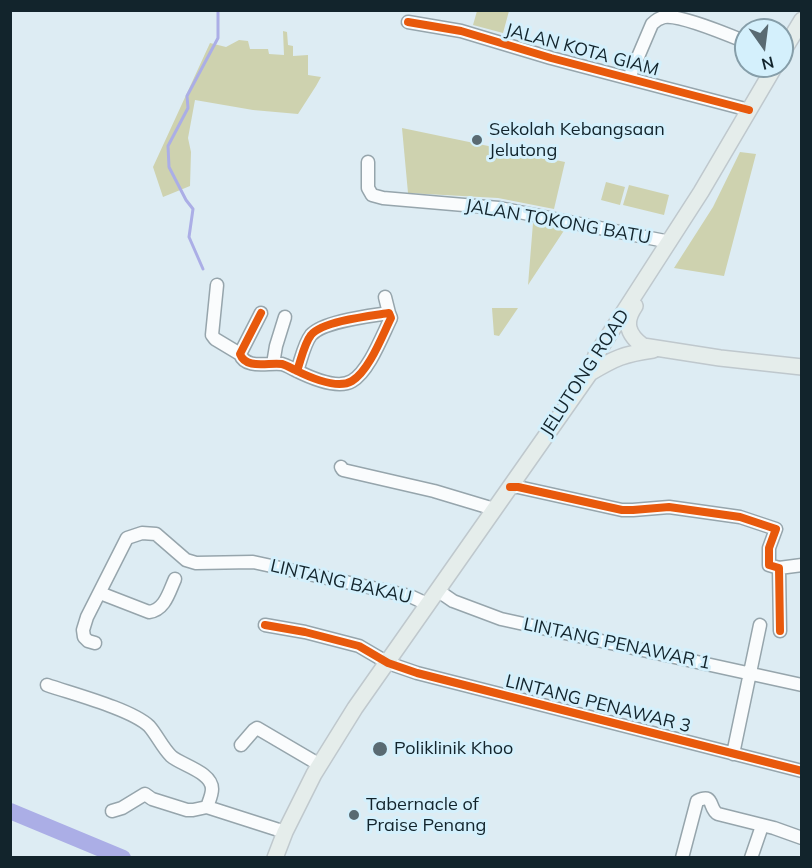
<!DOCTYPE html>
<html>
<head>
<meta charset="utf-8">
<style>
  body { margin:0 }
  #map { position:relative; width:812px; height:868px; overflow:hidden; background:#ddecf3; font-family:Mulish,sans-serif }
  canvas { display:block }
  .frame { position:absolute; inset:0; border:12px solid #12242c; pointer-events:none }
  .north { position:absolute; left:734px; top:18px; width:60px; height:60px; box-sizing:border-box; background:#d4f0fc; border:2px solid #869ea9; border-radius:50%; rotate:166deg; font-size:16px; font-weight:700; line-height:24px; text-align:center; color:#12242c }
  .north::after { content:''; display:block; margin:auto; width:21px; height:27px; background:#596a72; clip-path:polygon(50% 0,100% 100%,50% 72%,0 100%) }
</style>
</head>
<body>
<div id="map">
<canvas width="812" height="868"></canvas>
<div class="frame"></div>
<div class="north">N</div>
</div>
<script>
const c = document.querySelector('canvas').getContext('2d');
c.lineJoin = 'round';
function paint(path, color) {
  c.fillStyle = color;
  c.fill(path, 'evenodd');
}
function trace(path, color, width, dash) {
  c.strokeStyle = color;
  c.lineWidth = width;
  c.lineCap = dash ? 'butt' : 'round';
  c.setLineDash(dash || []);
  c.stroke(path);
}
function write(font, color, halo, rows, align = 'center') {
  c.font = font + ' Mulish,sans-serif';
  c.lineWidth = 6;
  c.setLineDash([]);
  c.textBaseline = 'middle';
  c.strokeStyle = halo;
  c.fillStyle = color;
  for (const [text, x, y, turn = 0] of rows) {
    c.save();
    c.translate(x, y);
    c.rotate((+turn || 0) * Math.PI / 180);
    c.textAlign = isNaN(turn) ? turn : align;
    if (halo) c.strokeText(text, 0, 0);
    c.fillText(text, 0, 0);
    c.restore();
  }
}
paint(new Path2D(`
  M477,11H509L503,33L473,25Z
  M283,31L287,32L288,45L293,46V56L308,55V75L321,77L316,86L298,114L253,110L195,100L188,138L191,152L190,186L163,197L153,167L210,43L226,47L239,40L248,41L250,49H268L269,54L284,55Z
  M402,128L565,162L554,209L498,198L408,193Z
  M740,152L756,154L724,276L674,268L713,207Z
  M606,182L625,187L620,205L601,200Z
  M629,185L669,195L664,215L623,205Z
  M533,223L565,229L528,285Z
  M492,308H518L499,336L494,335Z`), '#ced2af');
trace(new Path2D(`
  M203,269L189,237L193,209L186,200L169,167L168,146L188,108L187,96L218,38V10`), '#abaee6', 3);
trace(new Path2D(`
  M10,811L123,858`), '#abaee6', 16);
const minor = new Path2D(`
  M408,22L461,31L551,58L749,110
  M629,78L652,24C655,21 659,18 664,17C679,14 729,35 746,42
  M368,162V188L372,195L383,198L499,208L670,242
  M217,285L212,335L215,339L240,354
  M385,297L389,313
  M261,313L240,354C246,370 269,362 282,364C286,365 291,368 295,370C309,377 337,390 352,381C369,371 382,336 391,318L389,313C370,316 323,321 311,335C304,344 301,360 297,371
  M273,364L276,346L285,317
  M341,467L343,470L434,491L494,509
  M510,487H518L622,510H633L669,507L740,517L776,529L769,548V565L779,568L780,631
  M779,568L802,565
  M437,590L453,601L501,619L802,685
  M100,593L149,612C165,610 169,592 175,579
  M265,625L305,632L359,646L388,663L417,673L802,771
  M95,643L88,641L84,637L83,630L87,617L127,538L142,533L156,534L186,560L196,563L253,562L410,596L427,604
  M47,685C73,694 131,709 149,726C157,735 162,747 171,756C181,765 212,772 212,789C212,795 209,801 207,807
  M241,745L254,730L257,728L320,765
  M733,754L760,625
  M112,811L122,808L145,794L152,799L187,810H193L207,807L285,832
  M682,858L697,801C715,792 708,809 718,814L774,828L802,838
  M751,858L762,826`);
const major = new Path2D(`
  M782,53L802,20
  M635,306C624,322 627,334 643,346L720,358L802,367
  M590,373C615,358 624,354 653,350
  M275,858L285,832L314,774L355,708L590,373L596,355L701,192L775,66`);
trace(minor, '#96a5ac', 15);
trace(major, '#bfc8cd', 18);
trace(minor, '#fafcfd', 12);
trace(major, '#e5edeb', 15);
trace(new Path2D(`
  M408,22L461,31L551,58L749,110
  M261,313L240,354C246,370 269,362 282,364C286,365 291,368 295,370C309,377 337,390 352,381C369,371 382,336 391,318L389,313C370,316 323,321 311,335C304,344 301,360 297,371
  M510,487H518L622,510H633L669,507L740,517L776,529L769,548V565L779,568L780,631
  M265,625L305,632L359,646L388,663L417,673L802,771`), '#e8590c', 8);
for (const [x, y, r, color] of [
  [477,140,6,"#596a72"],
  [380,749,8,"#596a72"],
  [354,815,6,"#596a72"]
]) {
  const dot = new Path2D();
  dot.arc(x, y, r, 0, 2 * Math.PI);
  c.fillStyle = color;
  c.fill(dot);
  trace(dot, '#d4f0fc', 2);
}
write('18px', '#12242c', '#d4f0fc', [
  ["JALAN KOTA GIAM",582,50,15],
  ["JALAN TOKONG BATU",558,222,10],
  ["JELUTONG ROAD",585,373,-57],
  ["LINTANG BAKAU",341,582,13],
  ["LINTANG PENAWAR 1",617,644,12],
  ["LINTANG PENAWAR 3",598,704,14]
]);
write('18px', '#12242c', '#d4f0fc', [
  ["Sekolah Kebangsaan",489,130],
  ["Jelutong",489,151],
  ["Poliklinik Khoo",394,749],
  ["Tabernacle of",366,805],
  ["Praise Penang",366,826]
], 'left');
</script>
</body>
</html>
